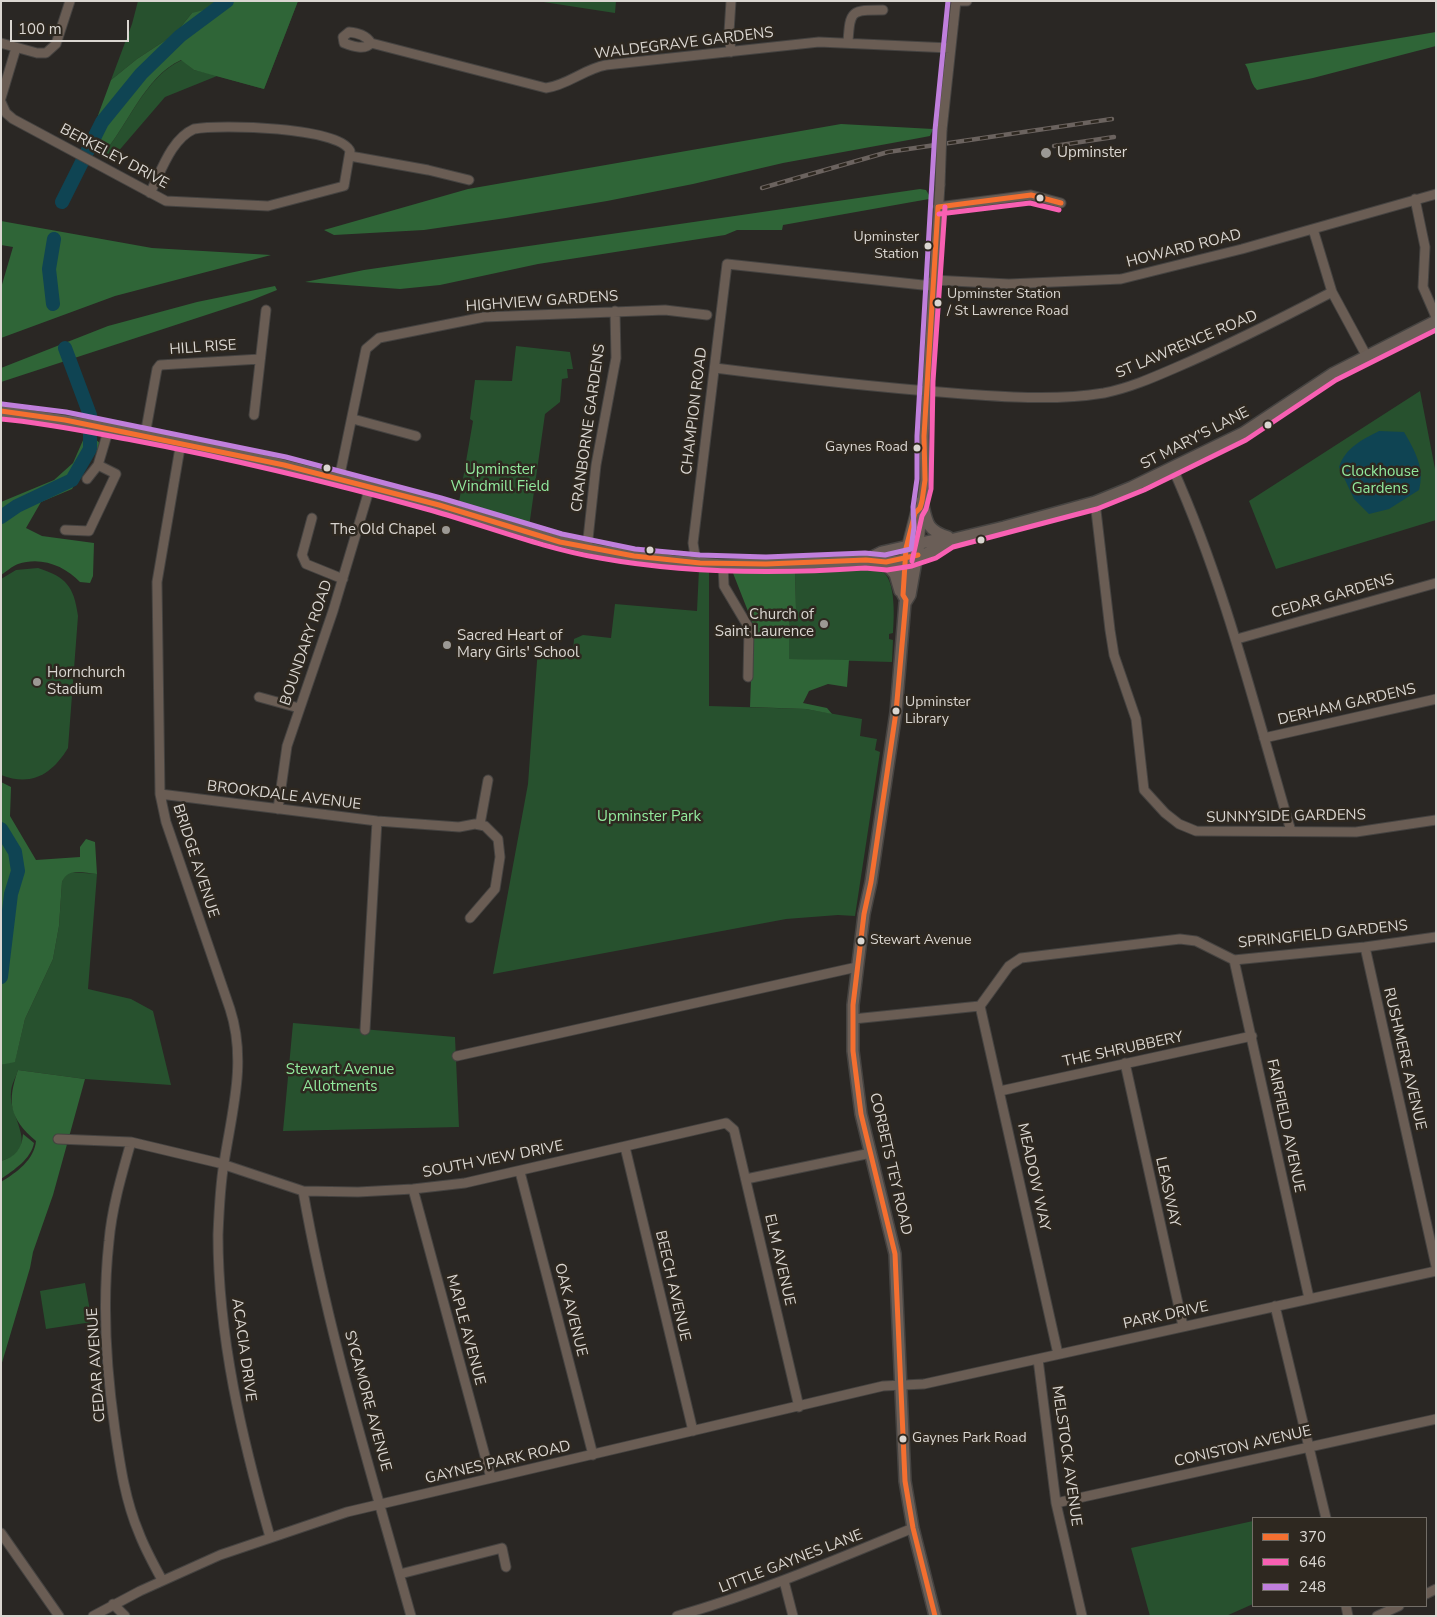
<!DOCTYPE html>
<html>
<head>
<meta charset="utf-8">
<style>
  body { margin:0 }
  #map { position:relative; width:1437px; height:1617px; overflow:hidden; background:#2a2724; font-family:"Nunito Sans",sans-serif }
  canvas { display:block }
  .frame { position:absolute; inset:0; border:2px solid #dad6d1; pointer-events:none }
  .legend { position:absolute; left:1252px; top:1517px; width:175px; height:90px; box-sizing:border-box; background:#2e2820; border:1px solid #736e67; margin:0; padding:6px 9px; list-style:none; font-size:15px; color:#dad6d1 }
  .legend li { display:flex; align-items:center; gap:10px; height:25px }
  .legend b { width:25px; border:1px solid #736e67 }
  .scale { position:absolute; left:10px; top:20px; width:119px; height:22px; box-sizing:border-box; border:2px solid #dad6d1; border-top:0; padding-left:6px; font-size:15px; line-height:18px; white-space:nowrap; color:#dad6d1; -webkit-text-stroke:4px #2e2820; paint-order:stroke }
</style>
</head>
<body>
<div id="map">
<canvas width="1437" height="1617"></canvas>
<div class="frame"></div>
<ul class="legend">
<li><b style="height:6px;background:#f46f30"></b>370</li>
<li><b style="height:6px;background:#f860b3"></b>646</li>
<li><b style="height:6px;background:#c07fdc"></b>248</li>
</ul>
<div class="scale">100 m</div>
</div>
<script>
const c = document.querySelector('canvas').getContext('2d');
c.lineJoin = 'round';
function paint(path, color) {
  c.fillStyle = color;
  c.fill(path, 'evenodd');
}
function trace(path, color, width, dash) {
  c.strokeStyle = color;
  c.lineWidth = width;
  c.lineCap = dash ? 'butt' : 'round';
  c.setLineDash(dash || []);
  c.stroke(path);
}
function write(font, color, halo, rows, align = 'center') {
  c.font = font + ' "Nunito Sans",sans-serif';
  c.lineWidth = 5;
  c.setLineDash([]);
  c.textBaseline = 'middle';
  c.strokeStyle = halo;
  c.fillStyle = color;
  for (const [text, x, y, turn = 0] of rows) {
    c.save();
    c.translate(x, y);
    c.rotate((+turn || 0) * Math.PI / 180);
    c.textAlign = isNaN(turn) ? turn : align;
    if (halo) c.strokeText(text, 0, 0);
    c.fillText(text, 0, 0);
    c.restore();
  }
}
paint(new Path2D(`
  M138,1H298L264,89L217,76L165,97L110,161L102,155C128,126 144,77 182,60L194,70L216,75L192,13L175,34L137,59L111,80L132,24Z
  M537,1H616L615,13Z
  M516,346L570,352L573,369H567L568,378L562,379L560,402L545,414L529,527L459,502L473,421L470,419L475,380L512,381Z
  M1420,391L1436,474V520L1276,569L1249,501Z
  M38,568C66,577 74,586 78,616L68,748C52,774 32,787 1,775V579L16,570Z
  M699,569H709V706L806,709L862,719L860,736L877,739L875,750L880,752L855,916L838,915L786,919L493,974L528,784L538,648L573,652L574,639L583,635L611,638L615,604L697,611Z
  M877,569C897,572 894,618 893,633L889,634V639L893,640L892,662L789,659V614L796,609L795,572Z
  M70,872L97,874L88,989L131,999L153,1011L171,1085L85,1079L18,1070C16,1077 11,1085 11,1092C8,1118 43,1149 1,1161V1065L15,1061L25,1019L53,959L59,926L62,882L64,876Z
  M293,1023L455,1037L459,1127L283,1131Z
  M85,1283L92,1322L46,1329L40,1291Z
  M1253,1521V1604L1226,1616H1150L1131,1548Z`), '#27512e');
paint(new Path2D(`
  M220,1H298L264,89L194,70L181,60C144,77 128,126 102,155L86,148L111,80L137,59L175,34L192,13L216,7Z
  M1436,32V46L1313,78L1257,90C1249,82 1251,73 1245,64Z
  M841,124L933,129L930,136L914,139L783,163L693,184L607,201L506,218L424,230L334,235L324,230L468,189Z
  M920,189L926,190L929,195V199L783,225L782,230H737L725,235L538,264L440,285L400,289L305,282L364,270Z
  M1,221L152,248L271,255L115,296L1,338V288L13,247L1,245Z
  M275,286L277,290L252,300L1,382V368L108,326L197,302Z
  M84,438H94L101,444L72,489L41,502L26,528L42,536L94,543L93,576L90,583L80,582C65,566 41,556 18,564C12,566 6,572 1,575V502L54,480L73,463Z
  M731,568L795,572L796,609L789,614V659L849,660L847,687L828,684L809,691L803,703L827,708L832,714L806,709L750,707L753,624Z
  M1,782L11,787L10,816L36,860L80,857V847L86,839L95,842L97,874C83,873 68,867 62,882L59,926L53,959L25,1019L15,1062L1,1065Z
  M18,1070L85,1079L53,1195L33,1252L30,1268L1,1366V1182C17,1172 34,1160 36,1141C9,1118 7,1102 18,1070Z
  M23,1134L34,1143C31,1159 14,1170 1,1179V1161C15,1157 22,1149 23,1134Z`), '#2f6537');
paint(new Path2D(`
  M1379,431L1404,432C1415,451 1425,468 1419,490L1389,509L1369,514L1354,499L1339,467C1346,447 1362,440 1379,431Z`), '#0f4453');
trace(new Path2D(`
  M62,202L102,122L141,74L180,36L227,1
  M53,304L49,269L54,239
  M1,517L17,506L72,480L90,449V415L65,348
  M1,829L15,852L18,871L11,894L1,977`), '#0f4453', 14);
const minor = new Path2D(`
  M731,1L729,32L731,52
  M956,1H967
  M848,42C850,10 851,10 883,10
  M1,43L37,53H46L56,44L70,1
  M371,43C365,51 352,46 344,43L343,37L349,32C358,33 366,35 371,43L546,88C568,85 584,69 606,65L819,42L950,48
  M1,98L16,48
  M1,102L6,113L13,119L166,201L268,206L344,186L350,151C340,127 219,124 194,129C171,139 161,172 150,193
  M942,130L956,1
  M350,156L428,170L469,180
  M1415,199L1425,247L1423,287L1436,317
  M938,207L1031,195L1061,203
  M1313,229L1332,292L1366,355
  M933,280L1009,284L1121,279L1242,249L1436,194
  M715,368C794,378 873,387 952,393C1002,397 1055,401 1104,393C1129,388 1152,378 1175,368C1229,345 1280,319 1332,292
  M254,415L266,310
  M353,419L416,436
  M145,435L157,369L160,365L260,359
  M181,442L157,582L160,794L166,822L230,1009C247,1061 232,1111 224,1163C220,1186 219,1211 218,1235C218,1338 242,1438 270,1537
  M1173,469C1225,585 1255,709 1291,831
  M87,479L98,465
  M339,479L366,349L379,338L484,317L665,310L707,315
  M1095,502L1110,630L1114,655L1136,719L1144,790L1165,813L1179,824L1196,831L1356,832L1436,820
  M312,518L302,555L306,564L343,579
  M65,530L89,531L116,474L98,465L109,428
  M919,544L922,512
  M587,548L596,465L616,358L615,311
  M906,548L915,513L920,508L922,501L925,480L924,436L940,185
  M696,562L693,543L727,264L932,286
  M723,565L724,586L749,628L748,677
  M1237,639L1436,583
  M259,697L299,708
  M1264,738L1436,699
  M160,794L377,821L459,827L475,824L485,826L498,839L500,857L495,889L470,918
  M278,809L287,746L333,611L370,487
  M480,824L488,780
  M1365,947L1436,1266
  M1234,960L1309,1298
  M980,1006L1058,1354
  M853,1019L980,1006L1009,966L1021,958L1180,939L1196,941L1234,960L1365,947L1436,937
  M365,1030L377,821
  M457,1056L857,967
  M1125,1063L1183,1326
  M1000,1091L1252,1036
  M58,1139L131,1142L219,1163L303,1191L358,1192L413,1189L465,1183L726,1123L734,1130L799,1407
  M131,1142C122,1174 112,1207 109,1241C102,1304 106,1368 115,1430C120,1464 125,1500 139,1533C145,1549 154,1565 162,1580
  M625,1147L693,1431
  M520,1172L593,1455
  M746,1179L871,1153
  M413,1189L491,1478
  M303,1191C328,1334 372,1475 411,1616
  M1275,1306L1326,1518
  M1038,1359L1056,1503L1082,1616
  M1056,1503L1436,1419
  M1,1533L59,1616
  M400,1574L502,1548L506,1567
  M784,1581L793,1616
  M1426,1594L1436,1589
  M113,1604L125,1616
  M1346,1606L1348,1616
  M93,1616L140,1591L220,1555L347,1512L883,1386L924,1384L1436,1271
  M677,1616C758,1593 835,1560 913,1528
  M1377,1616L1399,1606`);
const major = new Path2D(`
  M1,411L104,427L263,460L417,499L555,540L602,551L673,561L723,565L835,562L866,560L882,552L939,539L950,540L1004,527L1095,502L1132,487L1243,433L1332,374L1436,321
  M922,501C927,522 926,530 948,537
  M919,544L910,595L905,603L896,712L871,882L864,914L853,1005V1051L861,1114L895,1254L905,1481L913,1528L935,1616
  M906,553L903,595L906,600
  M866,560C887,568 934,555 950,540
  M885,563L895,574L900,591`);
trace(minor, '#454341', 11);
trace(major, '#454341', 14);
trace(minor, '#6a5d54', 9);
trace(major, '#6a5e57', 11);
const rail = new Path2D(`
  M1054,146L1114,137
  M762,188L888,152L1112,119`);
trace(rail, '#6b635f', 4.5);
trace(rail, '#2e2820', 2.5, [8]);
const minorBridge = new Path2D(`
  M940,185L942,130`);
trace(minorBridge, '#454341', 11, []);
trace(minorBridge, '#6a5d54', 9);
trace(new Path2D(`
  M938,207L1031,195L1061,203
  M1,411L65,420L284,465L439,505L560,542L634,556L700,563L766,564L866,560L886,562L918,555
  M935,1616L913,1528L905,1481L895,1254L861,1114L853,1051V1005L864,914L871,882L896,712L906,600L903,595L906,548L915,513L920,508L922,501L925,480L924,436L938,207`), '#f46f30', 5);
trace(new Path2D(`
  M939,214L1030,203L1059,210
  M1,419C46,423 89,432 132,440C233,459 332,483 430,510C487,526 542,548 600,558C688,574 777,574 865,568L887,570L912,566L936,558L953,547L1097,509L1144,490L1246,440L1336,380L1436,330
  M912,561L922,516L926,509L931,489L933,381L945,207`), '#f860b3', 5);
trace(new Path2D(`
  M2,404L66,412L286,457L441,498L562,534L635,549L700,555L766,557L865,553L885,555L911,549L914,527L913,507L917,479V436L935,130L948,1`), '#c07fdc', 5);
for (const [x, y, r, color] of [
  [1046,153,6,"#9c9994"],
  [1040,198,4.5,"#dad6d1"],
  [928,246,4.5,"#dad6d1"],
  [938,303,4.5,"#dad6d1"],
  [1268,425,4.5,"#dad6d1"],
  [917,448,4.5,"#dad6d1"],
  [327,468,4.5,"#dad6d1"],
  [446,530,5,"#9c9994"],
  [981,540,4.5,"#dad6d1"],
  [650,550,4.5,"#dad6d1"],
  [824,624,5,"#9c9994"],
  [447,645,5,"#9c9994"],
  [37,682,5,"#9c9994"],
  [896,711,4.5,"#dad6d1"],
  [861,941,4.5,"#dad6d1"],
  [903,1439,4.5,"#dad6d1"]
]) {
  const dot = new Path2D();
  dot.arc(x, y, r, 0, 2 * Math.PI);
  c.fillStyle = color;
  c.fill(dot);
  trace(dot, '#2e2820', 2);
}
write('14px', '#dad6d1', '#2e2820', [
  ["Upminster",919,238,"right"],
  ["Station",919,255,"right"],
  ["Upminster Station",947,295],
  ["/ St Lawrence Road",947,312],
  ["Gaynes Road",908,448,"right"],
  ["Upminster",905,703],
  ["Library",905,720],
  ["Stewart Avenue",870,941],
  ["Gaynes Park Road",912,1439]
], 'left');
write('15px', '#dad6d1', '#2e2820', [
  ["WALDEGRAVE GARDENS",684,44,-7],
  ["BERKELEY DRIVE",114,157,28],
  ["HOWARD ROAD",1184,249,-14],
  ["HIGHVIEW GARDENS",542,302,-4],
  ["ST LAWRENCE ROAD",1187,345,-23],
  ["HILL RISE",203,348,-4],
  ["CHAMPION ROAD",695,411,-83],
  ["CRANBORNE GARDENS",589,428,-82],
  ["ST MARY'S LANE",1195,439,-27],
  ["CEDAR GARDENS",1333,597,-16],
  ["BOUNDARY ROAD",307,643,-71],
  ["DERHAM GARDENS",1347,705,-13],
  ["BROOKDALE AVENUE",284,796,7],
  ["SUNNYSIDE GARDENS",1286,817,-1],
  ["BRIDGE AVENUE",195,861,72],
  ["SPRINGFIELD GARDENS",1323,935,-6],
  ["THE SHRUBBERY",1123,1050,-12],
  ["RUSHMERE AVENUE",1404,1059,77],
  ["FAIRFIELD AVENUE",1285,1126,78],
  ["SOUTH VIEW DRIVE",493,1160,-11],
  ["CORBETS TEY ROAD",890,1164,77],
  ["MEADOW WAY",1033,1177,78],
  ["LEASWAY",1167,1192,78],
  ["ELM AVENUE",779,1260,77],
  ["BEECH AVENUE",672,1286,77],
  ["OAK AVENUE",570,1310,76],
  ["PARK DRIVE",1166,1316,-12],
  ["MAPLE AVENUE",465,1330,75],
  ["ACACIA DRIVE",243,1350,82],
  ["CEDAR AVENUE",97,1365,-94],
  ["SYCAMORE AVENUE",367,1401,75],
  ["CONISTON AVENUE",1243,1447,-13],
  ["MELSTOCK AVENUE",1066,1456,82],
  ["GAYNES PARK ROAD",498,1463,-13],
  ["LITTLE GAYNES LANE",791,1562,-21]
]);
write('15px', '#dad6d1', '#2e2820', [
  ["Upminster",1057,153],
  ["The Old Chapel",436,530,"right"],
  ["Church of",814,615,"right"],
  ["Saint Laurence",814,632,"right"],
  ["Sacred Heart of",457,636],
  ["Mary Girls' School",457,653],
  ["Hornchurch",47,673],
  ["Stadium",47,690]
], 'left');
write('15px', '#92ea9d', '#2e2820', [
  ["Upminster",500,470],
  ["Windmill Field",500,487],
  ["Clockhouse",1380,472],
  ["Gardens",1380,489],
  ["Upminster Park",649,817],
  ["Stewart Avenue",340,1070],
  ["Allotments",340,1087]
]);
</script>
</body>
</html>
